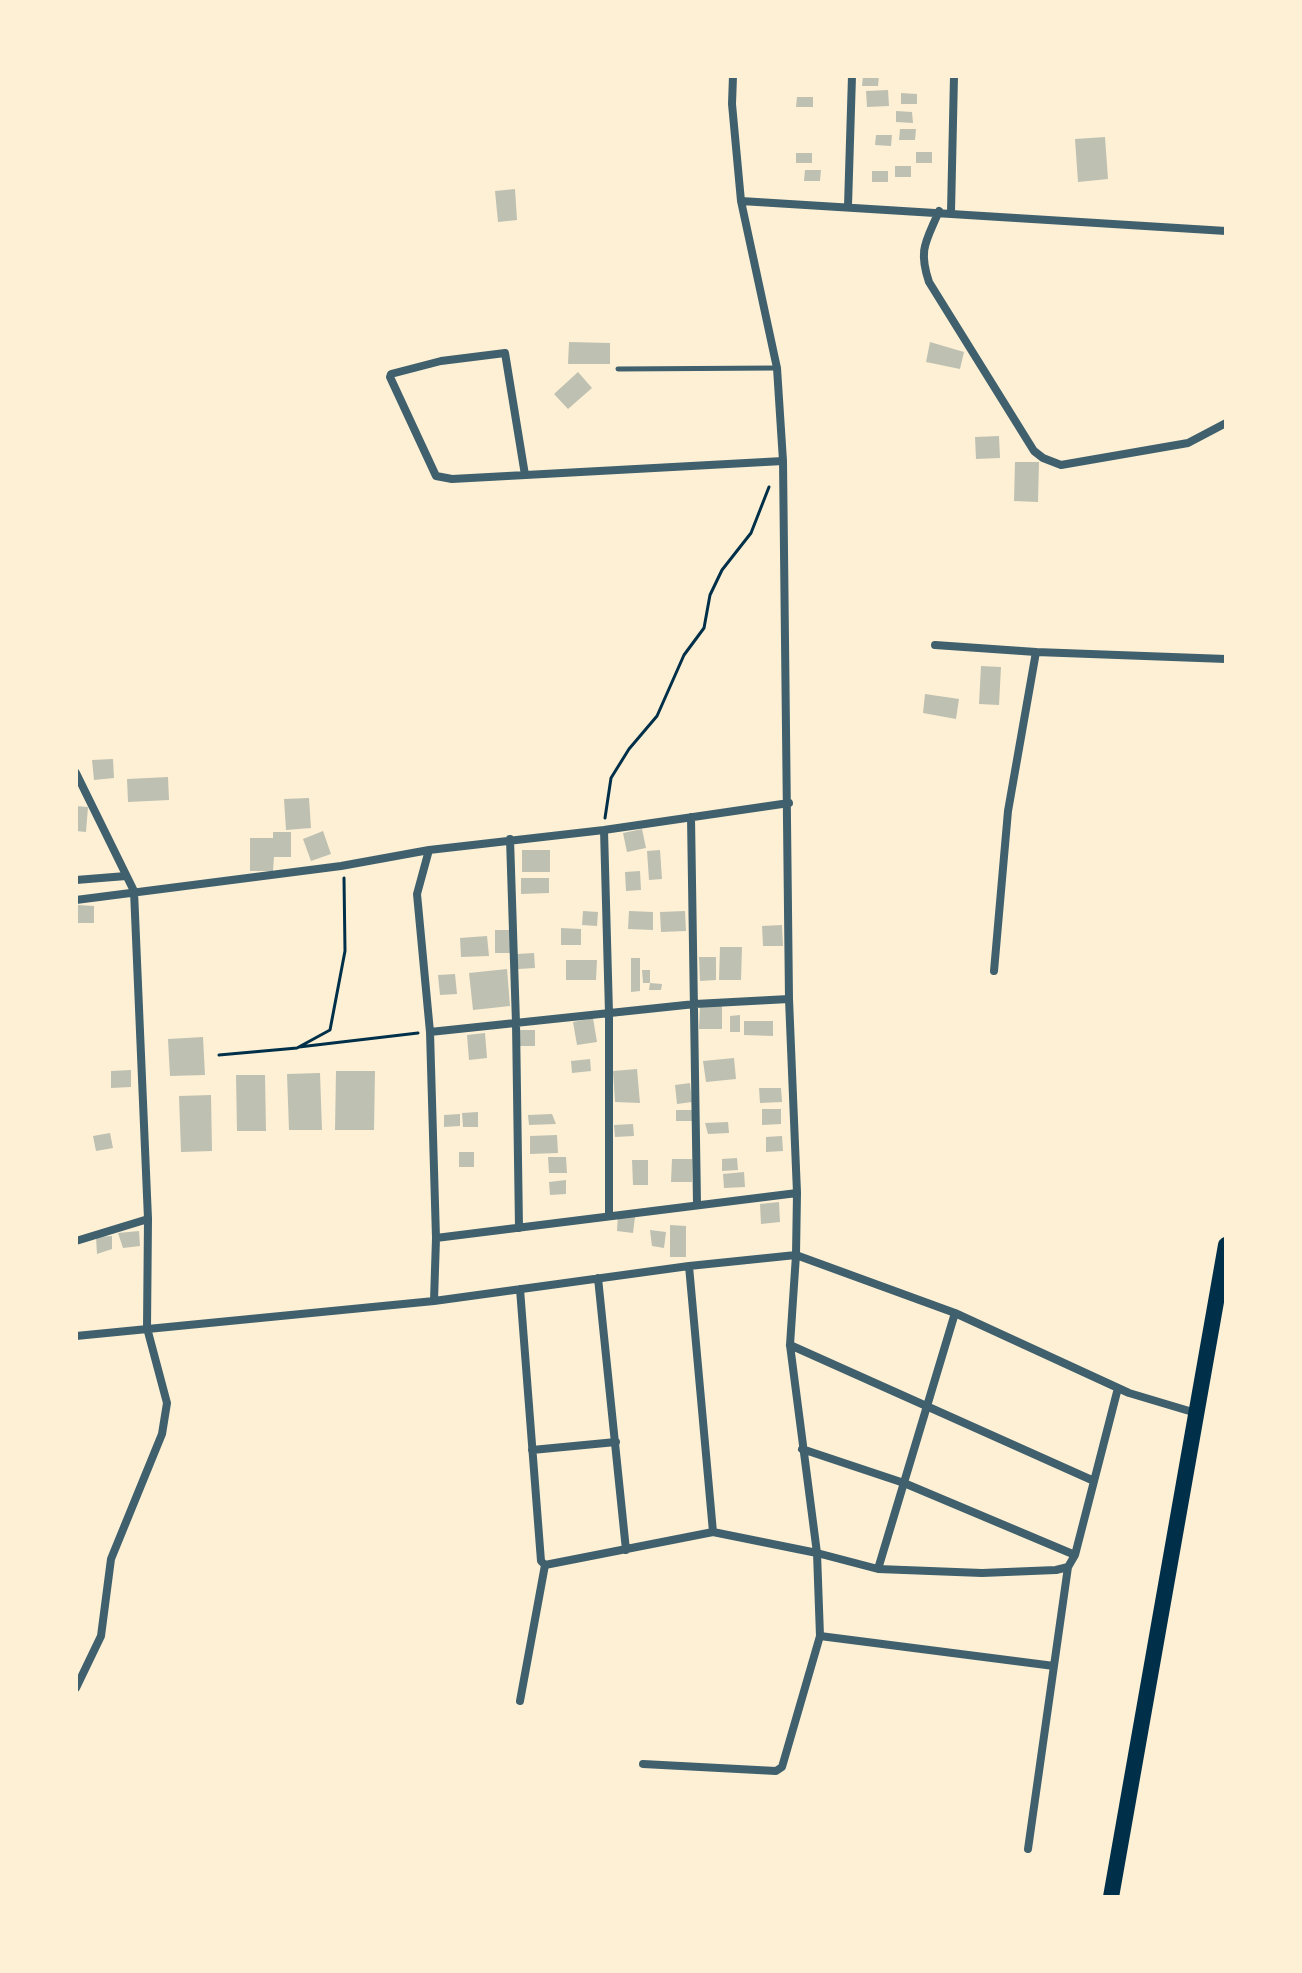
<!DOCTYPE html>
<html>
<head>
<meta charset="utf-8">
<style>
  body { margin:0 }
  #map { position:relative; width:1302px; height:1973px; overflow:hidden; background:#fdf0d5; font-family:"Work Sans",sans-serif }
  canvas { display:block }
  .frame { position:absolute; inset:0; border:78px solid #fdf0d5; pointer-events:none }
</style>
</head>
<body>
<div id="map">
<canvas width="1302" height="1973"></canvas>
<div class="frame"></div>
</div>
<script>
const c = document.querySelector('canvas').getContext('2d');
c.lineJoin = 'round';
function paint(path, color) {
  c.fillStyle = color;
  c.fill(path, 'evenodd');
}
function trace(path, color, width, dash) {
  c.strokeStyle = color;
  c.lineWidth = width;
  c.lineCap = dash ? 'butt' : 'round';
  c.setLineDash(dash || []);
  c.stroke(path);
}
paint(new Path2D(`
  M863,76H879L878,86H862Z
  M888,90L889,106L867,107L866,91Z
  M901,93L917,94V104H901Z
  M797,97H813V107H796Z
  M896,111L912,112L913,123L896,122Z
  M900,129H916L915,140H899Z
  M876,135H892L891,146L875,145Z
  M1105,137L1108,179L1078,182L1075,139Z
  M916,152H932V163H916Z
  M796,153H812V163H796Z
  M895,166H911V177H895Z
  M805,170H821L820,181H804Z
  M872,171H888V182H872Z
  M515,189L517,220L498,222L495,191Z
  M569,342L610,343V364H568Z
  M930,342L964,352L960,369L926,362Z
  M578,372L592,388L568,409L554,394Z
  M999,436L1000,458L976,459L975,437Z
  M1015,462H1039L1038,502L1014,501Z
  M981,666L1001,667L999,705L979,704Z
  M925,694L959,699L956,719L923,713Z
  M113,759L114,778L94,780L92,760Z
  M168,777L169,800L128,802L127,779Z
  M309,798L311,828L286,830L284,799Z
  M76,806L88,807L86,832L76,831Z
  M642,829L646,848L627,852L623,833Z
  M323,831L331,854L311,861L303,839Z
  M273,832H291V857H274L273,871H250V838H273Z
  M522,850H550V872H522Z
  M660,850L662,879L649,880L647,851Z
  M640,871L641,890L626,891L625,872Z
  M521,878H549V893L521,894Z
  M78,905L94,906V923H78Z
  M583,911L598,912L597,926L582,925Z
  M629,911L653,912V930L628,929Z
  M685,911L686,931L661,932L660,912Z
  M782,925L783,946H763L762,926Z
  M561,928L581,929V945H561Z
  M495,930H511V953H495Z
  M487,936L489,956L461,957L460,938Z
  M720,947H742L741,980H719Z
  M534,953L535,968L518,969L517,954Z
  M699,957H716V980L700,981Z
  M631,958H640V991L631,992Z
  M566,960H597L596,980H566Z
  M507,969L510,1006L473,1010L469,973Z
  M642,970H650V983L662,984L661,990H649L650,983H643Z
  M455,974L457,994L440,995L438,975Z
  M700,1006H722V1029H699Z
  M740,1015V1032H730V1016Z
  M593,1018L597,1042L577,1045L573,1022Z
  M744,1021H773V1036L744,1035Z
  M520,1030H535V1046H520Z
  M485,1033L487,1058L469,1060L467,1035Z
  M203,1037L205,1075L170,1076L168,1039Z
  M734,1058L736,1079L706,1082L703,1061Z
  M590,1059L591,1071L572,1073L571,1061Z
  M637,1069L640,1103L615,1102L613,1071Z
  M131,1070V1087L111,1088V1071Z
  M336,1071H375L374,1130H335Z
  M320,1073L322,1130H289L287,1074Z
  M236,1075H265L266,1131H237Z
  M690,1083L692,1102L677,1104L675,1085Z
  M759,1088H781L782,1102L760,1103Z
  M211,1095L212,1151L181,1152L179,1096Z
  M762,1109H781V1124L762,1125Z
  M676,1110H692V1121H676Z
  M478,1112V1127H463L462,1113Z
  M460,1114V1126L444,1127V1115Z
  M552,1114L556,1124L529,1125L528,1115Z
  M728,1122L729,1133L708,1134L705,1123Z
  M633,1124L634,1136L615,1137L614,1125Z
  M110,1133L113,1148L96,1151L93,1136Z
  M557,1135L558,1153L530,1154V1136Z
  M782,1136L783,1151L766,1152V1137Z
  M459,1152H474V1167H459Z
  M548,1157H566L567,1173H549Z
  M737,1158L738,1170L722,1171V1159Z
  M672,1159H692V1182H671Z
  M632,1160H648V1185H633Z
  M744,1172L745,1187L724,1188L723,1174Z
  M566,1180V1194L550,1195L549,1182Z
  M779,1202L780,1222L761,1224L760,1204Z
  M618,1215L635,1217L633,1233L617,1231Z
  M670,1225L686,1226V1257H670Z
  M650,1230L666,1232L664,1248L652,1246Z
  M139,1231L140,1246L123,1248L118,1233Z
  M112,1236V1249L97,1254L96,1237Z`), '#bec0b2');
trace(new Path2D(`
  M605,818L611,778L629,749L657,716L684,655L704,628L710,595L722,570L751,533L769,487
  M299,1047L418,1033
  M219,1055L297,1048L330,1030L345,951L344,878`), '#003049', 3);
trace(new Path2D(`
  M618,369L776,368`), '#3f606c', 5);
trace(new Path2D(`
  M741,201L1226,231
  M848,206L852,76
  M939,211C926,242 918,249 929,282L1034,451L1043,458L1061,465L1188,443L1226,423
  M951,212L954,76
  M525,475L505,353L441,361L391,374L390,377L436,476L452,479L783,461
  M935,645L1036,652L1226,659
  M76,773L134,891L148,1219L147,1328L167,1403L162,1434L111,1559L101,1636L76,1688
  M691,817L697,1204
  M604,830L609,1013V1216
  M510,839L516,1023L519,1228
  M429,850L417,894L430,1032L436,1238L434,1301
  M76,880L126,876
  M76,900L341,866L429,850L604,830L789,803
  M994,971L1008,811L1036,652
  M430,1032L695,1004L789,999
  M436,1238L797,1193
  M76,1241L148,1219
  M689,1266L713,1532
  M598,1278L626,1550
  M76,1336L434,1301L689,1266L796,1255L955,1313L1129,1393L1196,1413
  M790,1345L1094,1481
  M802,1449L904,1483L1075,1555
  M532,1450L616,1442
  M545,1565L713,1532L817,1553L878,1569L982,1573L1056,1570L1068,1567
  M878,1569L955,1313
  M820,1636L1054,1666
  M520,1701L545,1565L541,1561L520,1289
  M643,1764L776,1771L782,1767L820,1636L817,1553L790,1345L796,1255L797,1193L789,999L783,461L777,368L741,201L732,104L733,76
  M1028,1849L1068,1567L1075,1555L1118,1388`), '#3f606c', 8);
trace(new Path2D(`
  M1111,1897L1226,1245`), '#003049', 16);
</script>
</body>
</html>
